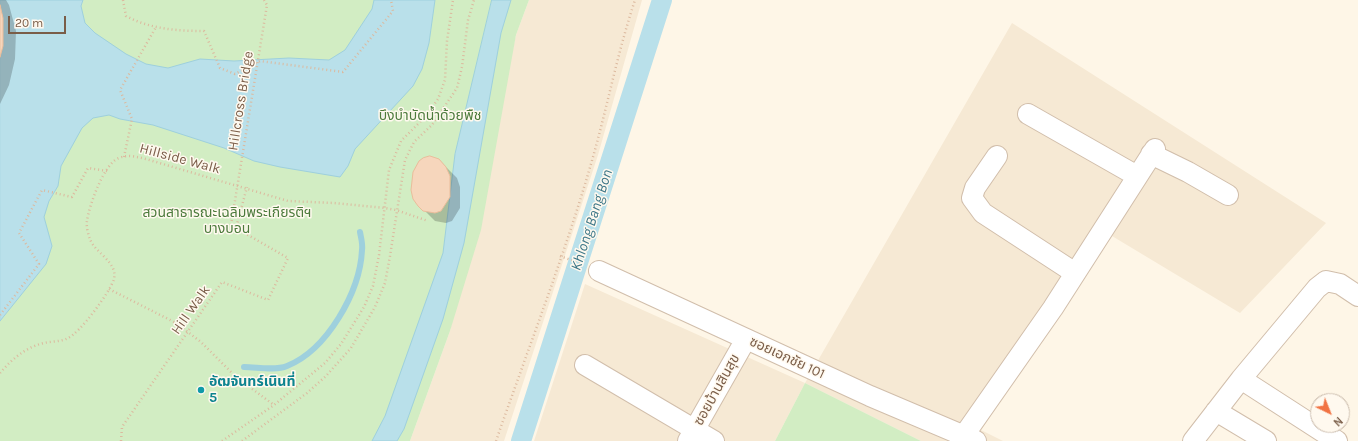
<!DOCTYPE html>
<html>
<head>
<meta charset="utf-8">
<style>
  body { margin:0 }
  #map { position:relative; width:1358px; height:441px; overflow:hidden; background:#fef6e7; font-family:Karla,sans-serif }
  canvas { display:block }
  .north { position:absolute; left:1310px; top:393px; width:40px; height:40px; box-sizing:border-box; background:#fff9ef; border:1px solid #cabbac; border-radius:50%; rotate:137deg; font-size:11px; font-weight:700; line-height:16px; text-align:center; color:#7a5d48 }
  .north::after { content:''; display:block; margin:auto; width:14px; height:18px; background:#f17343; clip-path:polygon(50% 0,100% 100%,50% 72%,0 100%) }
  .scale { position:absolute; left:8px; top:16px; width:58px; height:18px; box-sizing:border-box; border:2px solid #7a5d48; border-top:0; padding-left:5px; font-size:12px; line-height:14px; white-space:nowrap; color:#7a5d48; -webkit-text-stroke:3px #fff9ef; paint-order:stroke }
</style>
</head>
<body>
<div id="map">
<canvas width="1358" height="441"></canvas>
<div class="north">N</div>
<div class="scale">20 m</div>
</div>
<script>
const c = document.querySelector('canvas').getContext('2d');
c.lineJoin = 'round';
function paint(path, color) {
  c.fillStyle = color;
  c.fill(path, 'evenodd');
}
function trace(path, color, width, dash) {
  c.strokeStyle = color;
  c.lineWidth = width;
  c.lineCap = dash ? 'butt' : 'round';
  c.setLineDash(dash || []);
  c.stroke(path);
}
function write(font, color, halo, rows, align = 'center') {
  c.font = font + ' Karla,"Noto Sans Thai",sans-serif';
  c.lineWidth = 3;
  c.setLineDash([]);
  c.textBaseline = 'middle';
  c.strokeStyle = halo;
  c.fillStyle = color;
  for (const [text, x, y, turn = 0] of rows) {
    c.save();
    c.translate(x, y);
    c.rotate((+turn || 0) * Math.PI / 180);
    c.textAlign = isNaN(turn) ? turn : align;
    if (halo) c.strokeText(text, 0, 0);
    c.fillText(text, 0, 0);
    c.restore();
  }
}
paint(new Path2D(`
  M529,0H642L598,155L504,441H410L450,331L516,35Z
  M1012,23L1326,223L1240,313L1112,236L981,430L1003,441H921L805,383L775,441H534L585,284L805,383Z`), '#f6e9d4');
paint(new Path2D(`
  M0,0H529L516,35L481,230L450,331L410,441H0Z
  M805,383L921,441H775Z`), '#d2edc3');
const water = new Path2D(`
  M0,0H83L81,6L85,23L95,33L126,54L146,64L168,68L200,59L234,61L289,58L329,60L345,50L372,9L374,0H435L429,43L422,69L413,86L355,149L348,166L340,177L280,167L254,161L224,148L153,125L120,119L109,115L93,118L82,128L61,166L58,186L49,201L44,217L52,246L46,264L0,321Z
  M492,0H511L501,33L464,243L443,319L404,429L397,441H372L385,416L443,253L455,154Z`);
paint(water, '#b9e0ea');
trace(water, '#9ed0dd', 1);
paint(new Path2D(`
  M0,0H6L9,5L16,31L15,59L9,85L0,104Z
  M439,160L457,178L460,187V208L452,221L446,223L435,221L419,205Z`), '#0003');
trace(new Path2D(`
  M244,367C257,367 275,371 287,366C327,350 360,292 362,250C363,244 361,238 360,232`), '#9ed0dd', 6);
trace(new Path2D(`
  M521,441L662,0`), '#b9e0ea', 20);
const building = new Path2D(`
  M0,5L3,18V46L0,57Z
  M430,156L439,159L446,167L450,176V197L441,211L435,213L423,211L418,206L413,199L411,190L413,172L419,161L423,158Z`);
paint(building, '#f6d6bc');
trace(building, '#eabd9b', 1);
const minor = new Path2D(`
  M1028,114L1137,176
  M1151,154L1188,172L1228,195
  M997,156L975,188L972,198L983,213L1075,273
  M599,271L870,396L976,441
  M585,365L714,441
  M1241,379L1337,441
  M1216,411L1266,441
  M688,441L746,339
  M960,441L1053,308L1155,149
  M1193,441L1241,379L1317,288L1326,281L1340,284L1358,296`);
trace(minor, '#d1beab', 22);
trace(new Path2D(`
  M123,0L126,16C150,29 177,31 204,31L220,68L235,74L260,61L343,72L393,11L391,0
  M264,0L267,5
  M124,157L132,119L120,90L156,27
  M231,225L236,228
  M560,256L582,264
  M109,289L176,323L201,342L236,377L274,405
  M0,315L39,264L19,233L42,190L72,197L88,168L107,171
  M0,373C12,359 26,347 44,343C52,341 61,342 68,338C80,333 110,292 114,279C118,262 94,252 90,239C88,234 86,226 87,221C89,206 104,163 119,158C128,154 137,157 146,159L288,201L334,203L385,208L396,210L428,221
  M121,441L122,427L222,282L268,300L288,258L236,228L247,187
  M222,441L274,405L325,363L341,344L364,307L373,286L379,255L389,170L401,141L426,116L438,99L445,80L447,41L453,0
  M242,441L307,393L326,376L351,348L375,307L385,283L390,256L405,160L414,142L432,125L457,88L462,67L468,20L474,0
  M496,441C528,349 564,257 591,164C607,109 617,54 635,0`), '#dcb99e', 2.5, [1, 3]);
trace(minor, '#fff', 20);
trace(new Path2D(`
  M231,225L267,5`), '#dcb99e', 2.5, [1, 3]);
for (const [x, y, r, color] of [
  [201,390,4,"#0f9aa8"]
]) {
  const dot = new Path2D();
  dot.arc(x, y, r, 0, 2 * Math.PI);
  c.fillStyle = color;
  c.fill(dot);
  trace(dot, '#fff9ef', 1.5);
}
write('14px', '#7a5d48', '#fff9ef', [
  ["Hillcross Bridge",241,101,-81],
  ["Hillside Walk",180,159,15],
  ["Hill Walk",191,310,-55],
  ["ซอยเอกชัย 101",787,358,25],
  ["ซอยบ้านสินสุข",717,390,-61]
]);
write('14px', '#4c7b3c', '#fff9ef', [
  ["บึงบำบัดน้ำด้วยพืช",430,116],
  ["สวนสาธารณะเฉลิมพระเกียรติฯ",227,213],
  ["บางบอน",227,229]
]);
write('bold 14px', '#0d838f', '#fff9ef', [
  ["อัฒจันทร์เนินที่",209,382],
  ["5",209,398]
], 'left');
write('italic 15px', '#3d7788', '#fff9ef', [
  ["Khlong Bang Bon",592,220,-72]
]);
</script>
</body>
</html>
